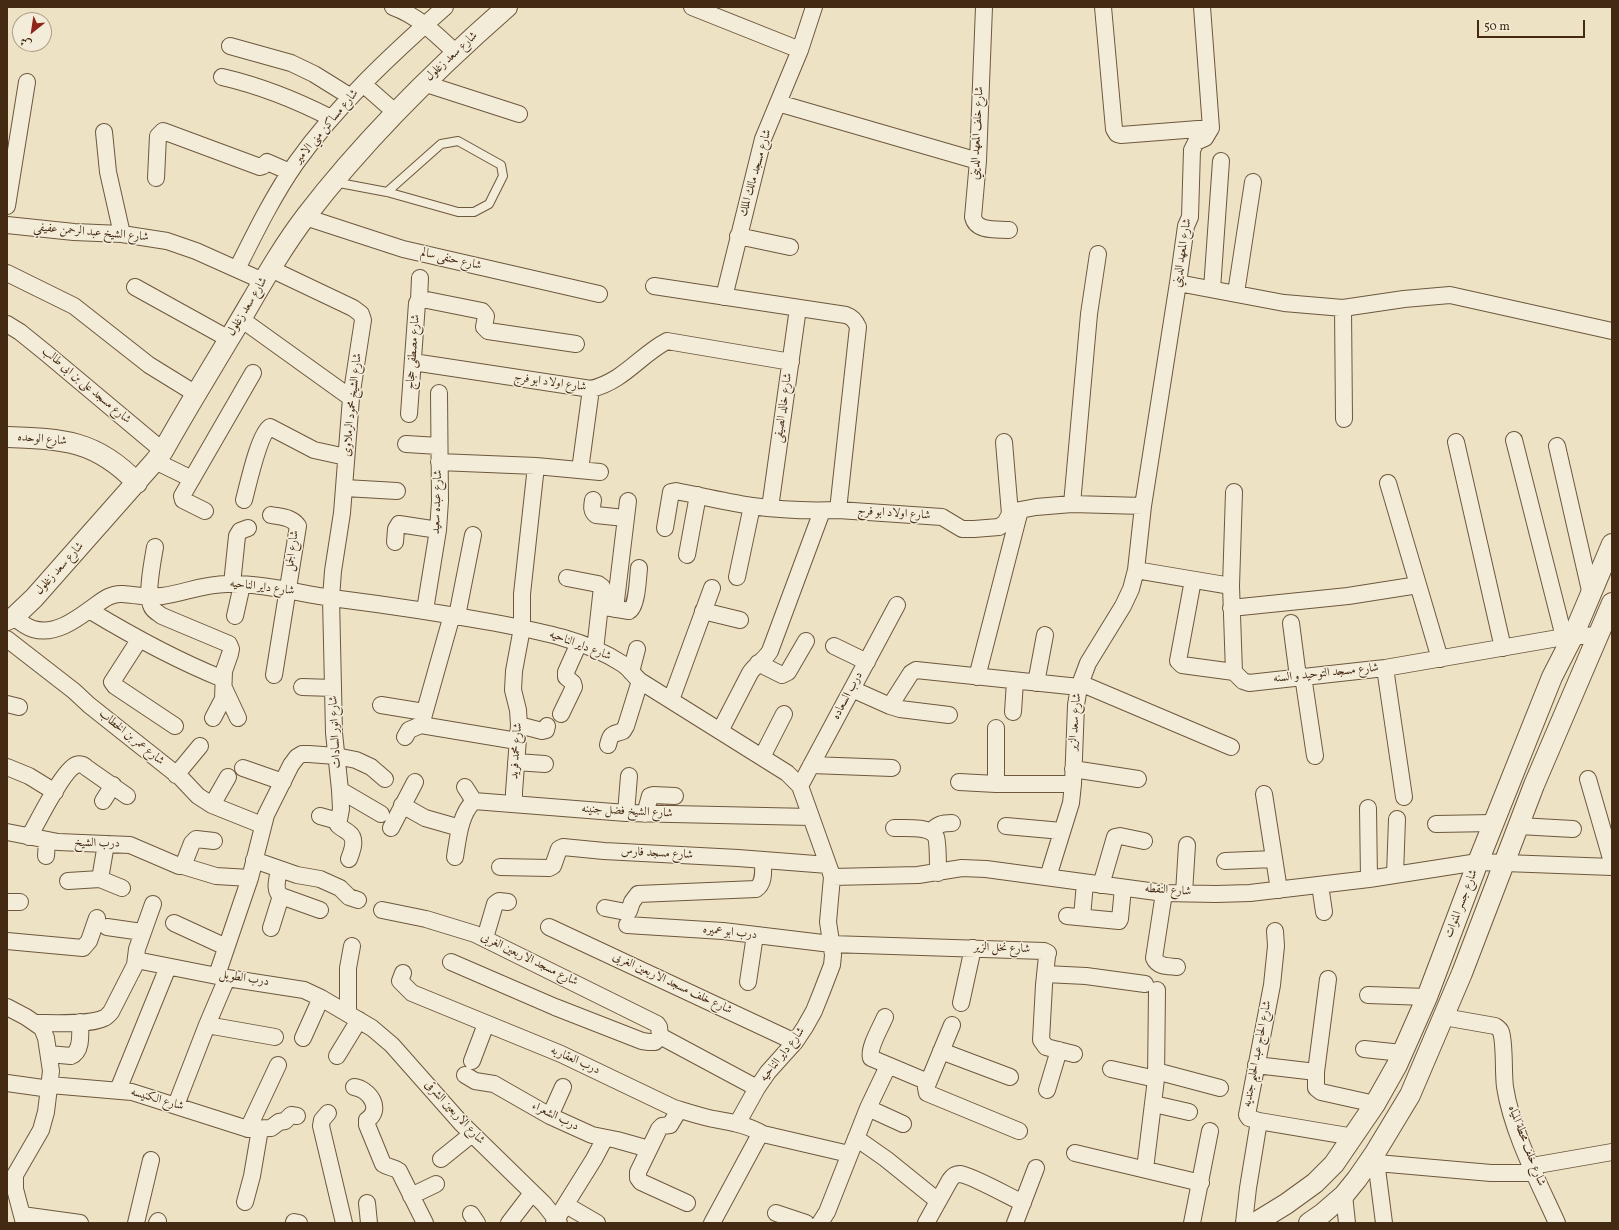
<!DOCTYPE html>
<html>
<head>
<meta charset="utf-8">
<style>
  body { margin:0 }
  #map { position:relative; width:1619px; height:1230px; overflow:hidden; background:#ede2c4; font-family:Vollkorn,Amiri,serif }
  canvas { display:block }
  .frame { position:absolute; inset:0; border:8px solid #442a12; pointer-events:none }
  .north { position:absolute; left:12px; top:12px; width:40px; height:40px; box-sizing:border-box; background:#f3ecd9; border:1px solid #ad9e89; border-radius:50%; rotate:210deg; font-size:11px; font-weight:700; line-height:16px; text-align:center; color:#442a12 }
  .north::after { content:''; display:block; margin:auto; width:14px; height:18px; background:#8f2418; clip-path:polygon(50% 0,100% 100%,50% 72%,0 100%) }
  .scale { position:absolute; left:1477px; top:20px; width:108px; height:18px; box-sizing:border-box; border:2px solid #442a12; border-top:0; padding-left:5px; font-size:12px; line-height:14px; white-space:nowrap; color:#442a12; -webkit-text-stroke:3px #f3ecd9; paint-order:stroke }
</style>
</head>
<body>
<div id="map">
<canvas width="1619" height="1230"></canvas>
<div class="frame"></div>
<div class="north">ش</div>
<div class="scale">50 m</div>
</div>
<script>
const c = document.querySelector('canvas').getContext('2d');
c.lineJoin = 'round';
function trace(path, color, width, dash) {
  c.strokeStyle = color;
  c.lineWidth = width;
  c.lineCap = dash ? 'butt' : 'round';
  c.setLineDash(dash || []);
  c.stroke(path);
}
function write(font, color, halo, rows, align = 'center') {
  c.font = font + ' Vollkorn,Amiri,serif';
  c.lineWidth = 3;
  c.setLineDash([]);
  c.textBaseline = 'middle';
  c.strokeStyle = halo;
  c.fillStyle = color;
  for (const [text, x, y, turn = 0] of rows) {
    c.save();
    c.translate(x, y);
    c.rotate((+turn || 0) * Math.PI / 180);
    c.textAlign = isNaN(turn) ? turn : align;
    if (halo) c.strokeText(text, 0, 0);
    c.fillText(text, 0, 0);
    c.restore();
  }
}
const service = new Path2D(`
  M334,182L387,192L458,212H474L489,204L503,176L501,165L458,141L441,144L387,192`);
const minor = new Path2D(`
  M393,7C418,16 436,34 455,52
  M692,7L800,50
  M984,7L978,161L973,217C976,232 997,229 1009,230
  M1103,7L1114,129L1117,134L1121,135L1211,128
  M230,46L291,63L314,74L351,97
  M222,77C261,86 296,100 331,118
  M423,83L519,114
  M363,84L395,112
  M778,103L978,161
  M104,132L108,172L122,234
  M156,178L158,136L163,131L260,167L263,166L267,162L290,172
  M7,206L27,82
  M305,217L403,249L599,294
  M7,225L74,232L122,234L167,241L196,251L263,281
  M738,236L790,247
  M237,269C255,233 273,196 296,163C338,104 391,55 445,7
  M271,269L353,308L361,314L363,320L351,398L342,513L333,571L331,598L334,733L340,790L341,809L338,825C342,829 346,830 349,833C357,839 352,851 349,859
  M7,273L74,306L149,365L196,394
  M1178,283L1284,303L1343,308L1404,299L1450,295L1612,331
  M654,286L846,315C852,317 855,320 858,327L838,510
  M135,287L229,339
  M1212,289L1221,161
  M1236,293L1253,182
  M724,297L763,139L800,50L814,7
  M419,300L420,278
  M1343,308L1344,419
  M241,319L351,398
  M7,324L20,332L46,353L163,451
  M413,362L591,389C624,381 640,355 667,341L791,362
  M409,414L417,303L422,299L482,311L486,316L484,327L488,331L576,344
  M1514,440L1564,637
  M1004,442L1010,514
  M1456,442L1503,648
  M406,444L439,446
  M1557,446L1591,595
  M155,461L192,479
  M439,462L536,466L600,472
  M580,470L591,389
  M1388,483L1440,659
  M345,488L397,491
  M1234,492L1231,586L1234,672L1243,681L1249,683L1385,668L1564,637L1599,635
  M244,500C248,485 259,434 270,427L314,450L346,457
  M593,500C592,506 591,511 596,515L625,518
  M1072,504L1089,314L1098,254
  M770,508L798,308
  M205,511L183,500L182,496L253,373
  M271,515C281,517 292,517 298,526L274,675
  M665,528L671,492L676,491C701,496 726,502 752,506C780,510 810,511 838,510L942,517L962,529H974L999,527L1005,523L1010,514L1020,510L1036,507L1072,504L1143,506
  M395,542L396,529L399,524L438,530
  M155,547C153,559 146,594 151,605C152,610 158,613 162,616L224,642L229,644L231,649L230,654L224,671L223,699L213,718
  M687,555L698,495
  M1136,570L1231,586
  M737,577L752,506
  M567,578L598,584L602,587L595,650
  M1193,580L1178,661L1182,665L1234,672
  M232,584L237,536L240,531L248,528
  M605,607L629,611C637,607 638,578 639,568
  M1231,608L1348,596L1418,585
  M615,609L628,501
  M89,610C132,636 176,660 223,679
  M425,610L438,530L440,501L439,393
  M703,611L740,620
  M235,616L242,585
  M457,616L473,535
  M14,617C20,622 26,627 33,629C56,636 78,618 96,605C104,599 112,593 123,594C136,595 149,598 162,596C185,593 203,584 227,584C262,583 297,593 332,598C387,605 441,613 496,623C538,631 584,639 621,663C629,667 633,675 640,681L787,773L800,786L830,870L832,877L828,922L833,955L832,965L822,991L814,1011L805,1027L795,1042L768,1072L757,1088L737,1124
  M1291,623L1298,677
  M7,639L74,691L89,705L181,778L198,796L212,805L262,825
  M139,640L112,682L115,686L175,726
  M834,646L867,662
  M758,663L782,675L788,672L806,641
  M1385,668L1404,797
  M631,672L637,649
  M1303,676L1315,756
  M977,677L1020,510
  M1036,683L1045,635
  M1080,683L1231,747
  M302,687L333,688
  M224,688L238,718
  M852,689L890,706L900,709L949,715
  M671,700L712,588
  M7,704L19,707
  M381,705L424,712
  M890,706L911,673L916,670L1079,687
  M1013,712L1015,681
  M561,714L574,687L573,683L566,677V672L579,643
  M421,725L517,741
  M519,725L542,731L546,730L547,726
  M720,731L750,673C756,664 765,660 770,651L822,511
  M405,737L409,730L421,725L452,615
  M608,745C611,732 613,735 623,731L626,726L640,681
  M762,757L784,714
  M516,762L545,764
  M811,765L892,768
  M7,767L29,776L55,792
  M243,768L283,782
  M1073,769L1138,779
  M176,775L200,746
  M1588,779L1612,862
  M959,782L996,784H1073
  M996,784V728
  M800,786L897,605
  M465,787L474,801
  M340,790L381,814
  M1264,794L1279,890
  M103,801L113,785
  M514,804V792L519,725L518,710L513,690L514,671L522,628V594L536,466
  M212,805L228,777
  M402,805L425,818L460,828
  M1368,808L1369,879
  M626,813L629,776
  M645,814L650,796L653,795L675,796
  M320,816L338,821
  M1436,824L1493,823
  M1006,826L1062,831
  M1519,826L1573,829
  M391,828L415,782
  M894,828C904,828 931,826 936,837C938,843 938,865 938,873
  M7,832L58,842L130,845L179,866H183L192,843L196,839L214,841
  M931,832C937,824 943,823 952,823
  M29,837C37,823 63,770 76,765C81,763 84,765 87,768L127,796
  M46,856L47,841
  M455,857C458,838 460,814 474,801L626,813L811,817
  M254,860L297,875L320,879L340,888L349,897L358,900
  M1225,861L1274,859
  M183,866L216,876L250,878
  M500,867L549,868L553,866L559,849L563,847L604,851L738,858L828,865
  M279,869C278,878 273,890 281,896L320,910
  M1395,875L1397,819
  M832,877L918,875L962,868L986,869L1164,893L1216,894L1250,893L1369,879L1478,862L1612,867
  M1048,877L1071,803L1073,784L1076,705L1079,687L1088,663L1123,606L1131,589L1136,570L1143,506L1178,283L1186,226L1190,217L1192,150L1196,142L1205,138L1211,128L1202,7
  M100,879L106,844
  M68,881L100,879L122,888
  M1101,885L1115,837L1120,836L1144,841
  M1320,885L1324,912
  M1164,893L1154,958C1158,967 1168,966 1177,967
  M1184,893L1187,845
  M7,902H20
  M605,908L626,912L629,911L632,902L638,894L756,889C765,883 763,870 763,860
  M382,910L426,919L475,934L657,1024L659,1027L660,1036L655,1042H649L642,1041L555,1007L451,962
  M1067,916L1119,921L1120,919L1123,888
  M1082,917L1085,883
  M174,923L226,947
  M627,925L723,931L831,944L1044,951L1048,953L1047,956L1044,985L1041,1040L1046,1047L1074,1054
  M107,927L142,932
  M549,927L795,1042
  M271,928L281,896
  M1275,931L1276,946L1272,985L1247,1115L1249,1118L1259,1121L1354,1137
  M485,938L495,904L499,901L508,902
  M7,941L83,948L89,941L97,918
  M136,960L227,978L304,990L321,998L372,1028L392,1045L461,1123L544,1204L559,1223
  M403,973L400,981L412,993L561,1054L674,1108C687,1112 699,1116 713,1119C730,1122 748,1125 763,1134
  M1045,974L1086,976L1145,984
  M217,975L250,878L266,815L291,765L297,757L302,754H309L336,756L356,760L371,767L385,779
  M1328,979L1316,1072V1088L1321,1092L1375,1104
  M748,982L755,935
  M1368,995L1427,997
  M961,1003L973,948
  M7,1007L26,1017L42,1028L46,1038L51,1071L46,1112L41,1130L15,1175V1189L24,1223
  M348,1013V968L352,946
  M885,1017C881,1027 868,1048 871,1058L928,1082
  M1444,1017L1495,1026C1498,1028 1500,1029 1501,1032C1505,1044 1503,1072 1505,1087C1512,1132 1538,1181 1557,1223
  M37,1023C53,1023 91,1025 104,1018C107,1017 109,1014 111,1012L135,965L137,949L153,904
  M207,1025L275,1037
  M952,1025L926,1088L927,1093L1019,1131
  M660,1036L757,1088
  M303,1038L321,998
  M1364,1049L1402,1053
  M941,1051L1010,1077
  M49,1054L71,1056C83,1051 80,1032 80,1022
  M337,1056L359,1020
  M472,1061L486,1024
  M1256,1065L1316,1072
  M1111,1069L1156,1079
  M1156,1071L1220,1088
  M465,1075L475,1081L494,1084L550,1116L592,1135L617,1140L649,1149
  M7,1083L50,1089
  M50,1085L132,1092L248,1129L271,1128L279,1122L285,1121L291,1115L297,1116
  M354,1087C370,1089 383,1110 367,1120V1125L383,1164C389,1168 394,1167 399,1171L425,1223
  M118,1090L168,967
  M1047,1090L1059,1050
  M1154,1104L1189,1112
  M176,1105L207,1025L227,978
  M868,1108L903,1124
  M679,1110L670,1125L662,1126L659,1129L638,1172V1178L641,1182L687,1203
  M328,1113L322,1120L321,1126L344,1223
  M550,1116L563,1087
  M248,1129L278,1065
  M856,1138L886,1159L938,1201
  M1075,1153L1201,1183
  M1375,1153L1384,1223
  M441,1159L472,1134
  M1377,1163L1491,1173H1535
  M1532,1166L1612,1152
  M1145,1169L1156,1079L1157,990
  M1344,1195L1347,1223
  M411,1196L436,1184
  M245,1202L252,1176L260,1129
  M367,1203L369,1223
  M566,1205L597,1223
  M776,1213L806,1223
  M471,1214L477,1223
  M22,1215L80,1223
  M294,1222L299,1223
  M136,1223L151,1160
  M157,1223L158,1221
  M509,1223L532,1193
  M554,1223L594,1159L605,1138
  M712,1223L759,1136L763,1134L849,1154
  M820,1223L827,1212L868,1108L888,1066
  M926,1223L950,1180C953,1176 955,1174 960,1174C971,1175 1010,1197 1023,1203
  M1015,1223L1036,1168
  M1192,1223L1210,1131
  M1244,1223L1248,1188L1259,1121`);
const tertiary = new Path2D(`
  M7,437C63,439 96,440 137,483
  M7,620L14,617L34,598L155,461L163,451C184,413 207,376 229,339C254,298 277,254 306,216C365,139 434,71 507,7
  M1255,1223L1286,1204L1315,1183L1334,1164L1375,1104L1397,1065L1427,997L1478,862L1552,677L1573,636L1612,544
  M1309,1223L1322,1214L1344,1195L1357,1179L1375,1153L1410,1095L1462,973L1534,785L1612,603`);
trace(service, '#6e583e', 10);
trace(minor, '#6e583e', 18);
trace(tertiary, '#6e583e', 22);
trace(service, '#f3ecd9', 8);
trace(minor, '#f3ecd9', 16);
trace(tertiary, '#f3ecd9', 20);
write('12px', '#442a12', '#f3ecd9', [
  ["شارع سعد زغلول",452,57,-43],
  ["شارع مساكن مني الامير",327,127,-50],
  ["شارع خلف المعهد الديني",978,133,-87],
  ["شارع مسجد مالك الملك",756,173,-74],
  ["شارع الشيخ عبد الرحمن عفيفي",91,233,5],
  ["شارع المعهد الديني",1183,253,-81],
  ["شارع حنفى سالم",451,260,13],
  ["شارع سعد زغلول",248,307,-59],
  ["شارع مصطفى حجاج",414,352,-86],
  ["شارع اولاد ابو فرج",550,383,8],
  ["شارع مسجد على بن ابى طالب",86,386,40],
  ["شارع الشيخ محمود الرملاوى",353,405,-84],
  ["شارع خالد الصيفى",784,408,-82],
  ["شارع الوحده",42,440,5],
  ["شارع عبده سعيد",438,502,-88],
  ["شارع اولاد ابو فرج",894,514,4],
  ["شارع الجمل",293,551,-83],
  ["شارع سعد زغلول",60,569,-48],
  ["شارع داير الناحيه",262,588,7],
  ["شارع داير الناحيه",580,646,21],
  ["شارع مسجد التوحيد و السنه",1326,674,-6],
  ["درب السعاده",848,696,-62],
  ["شارع سعد الزير",1076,722,-86],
  ["شارع انور السادات",336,732,-93],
  ["شارع عمر بن الخطاب",131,738,39],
  ["شارع محمد فريد",517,751,-86],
  ["شارع الشيخ فضل جنينه",627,812,3],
  ["درب الشيخ",97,844,1],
  ["شارع مسجد فارس",657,854,3],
  ["شارع النقطه",1168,891,4],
  ["شارع جسر المنوات",1462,904,-69],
  ["درب ابو عميره",730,933,6],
  ["شارع نخل الزير",1002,949,2],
  ["شارع مسجد الاربعين الغربى",529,960,26],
  ["درب الطويل",244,979,9],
  ["شارع خلف مسجد الاربعين الغربى",672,984,25],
  ["شارع الحاج عبد الحليم جنديه",1258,1054,-79],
  ["شارع داير الناحيه",783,1055,-52],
  ["درب العقاربه",575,1061,24],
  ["شارع الكنيسه",157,1100,16],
  ["شارع الاربعين الشرقى",454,1113,47],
  ["درب الشعراء",555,1117,26],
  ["شارع خلف محطة المياه",1526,1146,69]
]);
</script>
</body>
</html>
